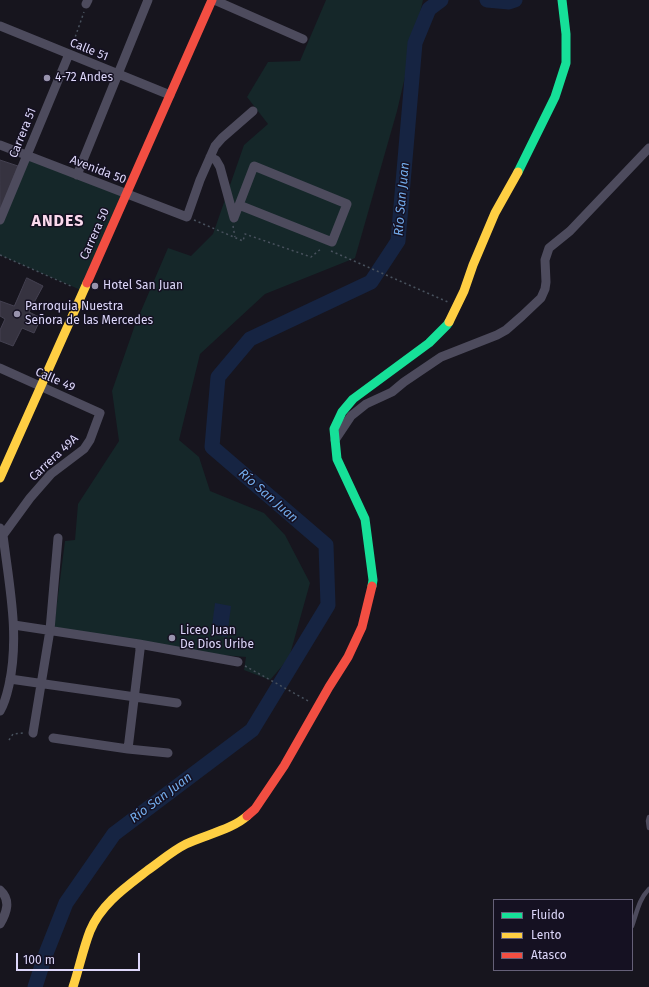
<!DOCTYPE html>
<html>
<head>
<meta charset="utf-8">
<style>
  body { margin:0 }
  #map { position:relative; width:649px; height:987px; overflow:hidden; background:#17151e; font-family:"Fira Sans",sans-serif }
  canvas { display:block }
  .legend { position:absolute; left:493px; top:899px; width:140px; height:72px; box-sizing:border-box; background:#151122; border:1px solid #656078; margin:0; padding:5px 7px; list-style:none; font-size:12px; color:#ddd7fa }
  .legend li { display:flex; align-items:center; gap:8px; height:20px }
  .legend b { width:20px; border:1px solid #656078 }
  .scale { position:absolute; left:16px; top:953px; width:124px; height:18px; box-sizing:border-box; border:2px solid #ddd7fa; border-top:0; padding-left:5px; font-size:12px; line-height:14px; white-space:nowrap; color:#ddd7fa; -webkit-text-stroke:3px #151122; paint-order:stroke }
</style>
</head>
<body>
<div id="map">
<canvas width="649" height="987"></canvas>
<ul class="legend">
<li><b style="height:5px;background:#16e098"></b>Fluido</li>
<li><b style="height:5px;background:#ffcf43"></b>Lento</li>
<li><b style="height:5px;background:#f24e42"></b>Atasco</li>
</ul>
<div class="scale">100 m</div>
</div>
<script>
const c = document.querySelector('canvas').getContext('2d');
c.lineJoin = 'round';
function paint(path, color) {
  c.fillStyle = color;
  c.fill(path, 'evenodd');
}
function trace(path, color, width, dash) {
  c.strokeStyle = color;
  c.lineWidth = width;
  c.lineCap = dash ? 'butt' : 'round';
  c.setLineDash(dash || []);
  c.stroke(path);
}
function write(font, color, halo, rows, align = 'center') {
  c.font = font + ' "Fira Sans",sans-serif';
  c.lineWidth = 3;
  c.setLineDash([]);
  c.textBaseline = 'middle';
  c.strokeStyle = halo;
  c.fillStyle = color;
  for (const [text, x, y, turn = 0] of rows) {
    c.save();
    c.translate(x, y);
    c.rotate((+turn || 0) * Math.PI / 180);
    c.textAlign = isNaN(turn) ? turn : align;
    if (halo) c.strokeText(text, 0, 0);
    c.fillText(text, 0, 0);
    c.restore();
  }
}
paint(new Path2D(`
  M326,0H423L397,111L355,258L265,294L200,354L179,440L199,457L210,491L264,513L285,535L310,583L289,658L270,680L244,670L246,657L211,654L54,627L65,541L75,540L78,504L119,441L112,391L135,325L168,248L191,256L213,234L244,145L268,124L247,97L268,62L300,61Z
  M27,155L126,193L83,291L0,255V220Z`), '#152729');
paint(new Path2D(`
  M215,603L231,606L227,637L211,634Z`), '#162442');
trace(new Path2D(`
  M487,0L509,2L515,0
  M35,987L45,956L66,903L114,834L252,730L328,605L326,545L212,447L218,377L250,339L371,282L398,241L415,43L429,9L441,0`), '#162442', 15);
const building = new Path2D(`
  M0,160L18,166L0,212Z
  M27,278L43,286L29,312L41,318L34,333L22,328L13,346L0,341V330L5,319L0,316V301L14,306Z`);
paint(building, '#363340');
trace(building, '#444151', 1);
trace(new Path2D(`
  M72,46L84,12
  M194,220L243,241L245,234L311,257L322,248
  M233,226L235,237
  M331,251L448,302
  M0,255L73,287
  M245,666L310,702
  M9,740L13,734L24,733`), '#48515d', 1.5, [2, 3]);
trace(new Path2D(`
  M649,817L648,821L649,828
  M632,926C637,912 639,899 649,889`), '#4d4b5d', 4.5);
trace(new Path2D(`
  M214,0L303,39
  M86,4L88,0
  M0,26L170,95
  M0,145L187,217L200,180L215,146L222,138L253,111
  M210,157L216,160L220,167L234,218
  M77,175L148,0
  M234,218L254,166L347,204L332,242L239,205
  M0,220L69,54
  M0,368L100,413L90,440L84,449L51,474L30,498L3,535
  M335,440L351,416L366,404L392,392L404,382L441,357L497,335L506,330L522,316L541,298L545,289L546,282L545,260L549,248L570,231L649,148
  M0,528L3,535C9,585 20,635 9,685C7,694 5,703 0,711
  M14,625L139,644L238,662
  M10,679L177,703
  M33,733L50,630L58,538
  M53,738L128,749L168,753
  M128,749L140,650L139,644
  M0,890C11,900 7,912 0,924`), '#4d4b5d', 9);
trace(new Path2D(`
  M518,172L555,97L566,63V34L562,0
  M372,586L373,580L365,519L337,459L334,429L342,412L353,399L429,343L447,325L449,322`), '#16e098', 9);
trace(new Path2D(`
  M449,322L464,291L473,265L495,213L518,172
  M0,478L87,283
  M73,987C79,969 83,949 90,931C101,904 126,887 148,870C161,861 172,851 186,844C205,835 233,829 247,816`), '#ffcf43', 9);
trace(new Path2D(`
  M87,283L212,0
  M247,816L255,809L284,766L329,687L348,657L362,627L372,586`), '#f24e42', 9);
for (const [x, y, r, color] of [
  [47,78,4,"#9893ad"],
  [95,286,4,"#9893ad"],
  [17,314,4,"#9893ad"],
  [172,638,4,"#9893ad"]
]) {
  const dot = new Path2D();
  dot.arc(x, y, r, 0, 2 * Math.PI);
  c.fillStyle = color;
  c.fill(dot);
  trace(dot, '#151122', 1.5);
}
write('12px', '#ddd7fa', '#151122', [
  ["Calle 51",89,50,22],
  ["Carrera 51",23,133,-68],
  ["Avenida 50",98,170,21],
  ["Carrera 50",95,234,-66],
  ["Calle 49",55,380,24],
  ["Carrera 49A",54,458,-43]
]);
write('12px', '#ddd7fa', '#151122', [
  ["4-72 Andes",55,78],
  ["Hotel San Juan",103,286],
  ["Parroquia Nuestra",25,307],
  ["Señora de las Mercedes",25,321],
  ["Liceo Juan",180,631],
  ["De Dios Uribe",180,645]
], 'left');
write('italic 13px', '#73acec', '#151122', [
  ["Río San Juan",402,199,-85],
  ["Río San Juan",268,496,41],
  ["Río San Juan",161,798,-37]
]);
c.letterSpacing = '1px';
write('bold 16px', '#fad9ec', '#151122', [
  ["ANDES",58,222]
]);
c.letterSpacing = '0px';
</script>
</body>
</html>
